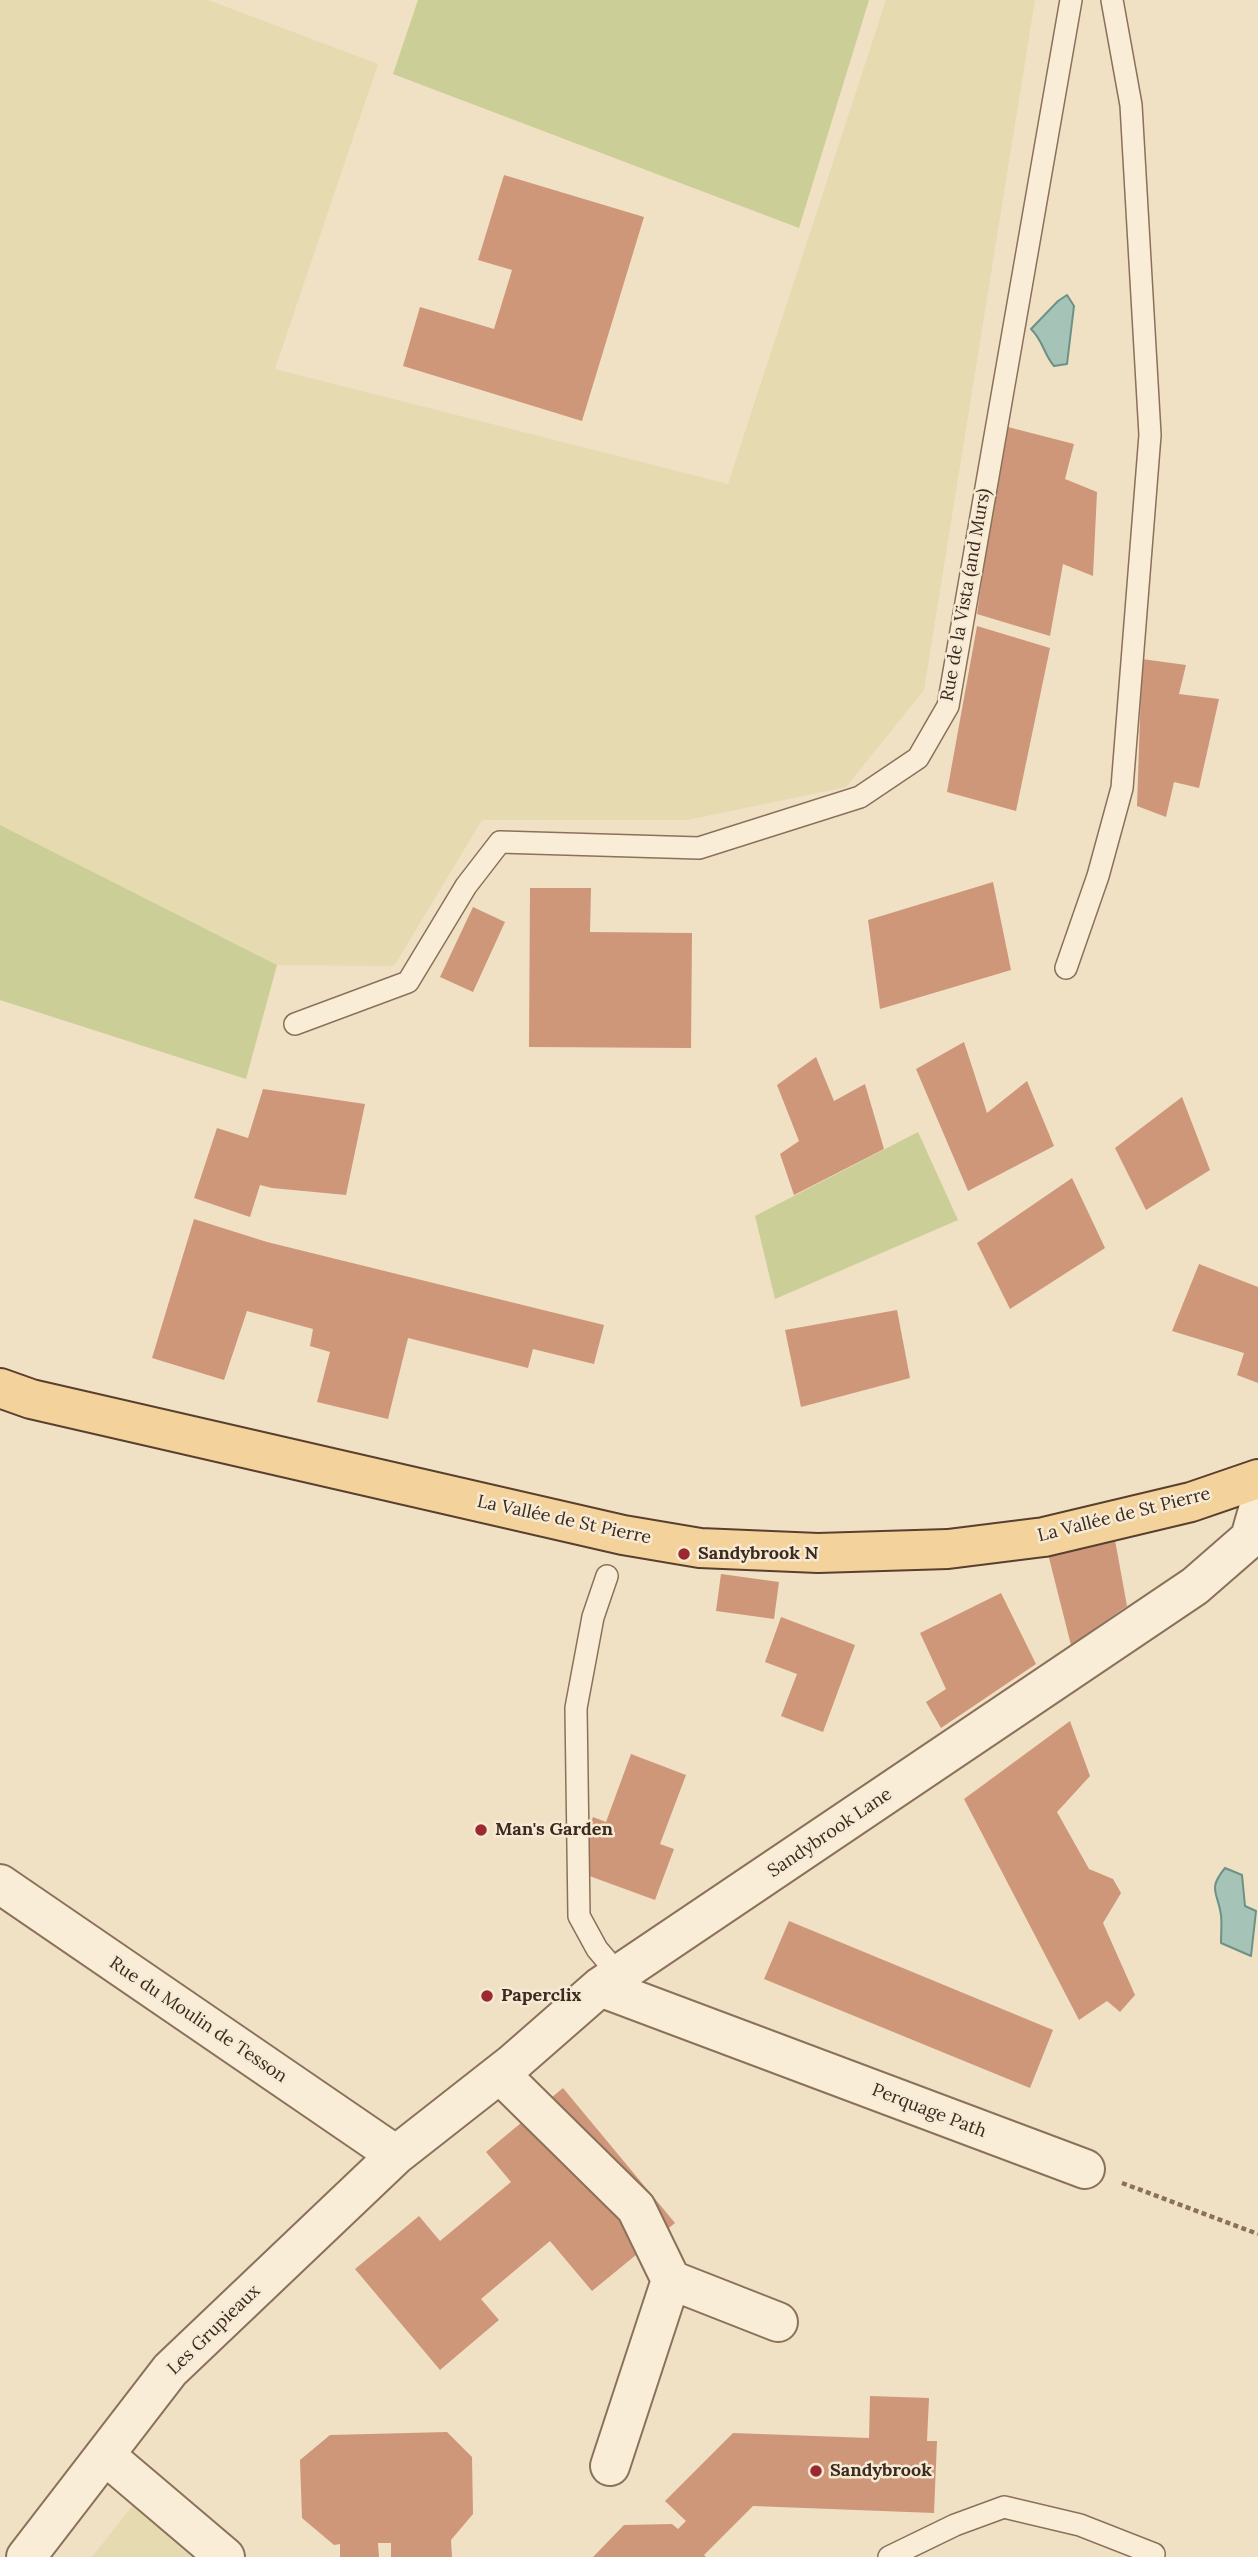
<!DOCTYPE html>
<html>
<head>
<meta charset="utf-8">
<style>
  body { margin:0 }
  canvas { display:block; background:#f0e0c4 }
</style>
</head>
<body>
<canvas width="1258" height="2557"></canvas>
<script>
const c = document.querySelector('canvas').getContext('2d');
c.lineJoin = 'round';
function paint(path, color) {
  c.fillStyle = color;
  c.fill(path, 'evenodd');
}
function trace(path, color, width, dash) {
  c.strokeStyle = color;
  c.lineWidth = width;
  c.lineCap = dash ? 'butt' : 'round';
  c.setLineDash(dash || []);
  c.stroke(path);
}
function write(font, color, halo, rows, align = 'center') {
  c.font = font + ' Lora,serif';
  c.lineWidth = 5;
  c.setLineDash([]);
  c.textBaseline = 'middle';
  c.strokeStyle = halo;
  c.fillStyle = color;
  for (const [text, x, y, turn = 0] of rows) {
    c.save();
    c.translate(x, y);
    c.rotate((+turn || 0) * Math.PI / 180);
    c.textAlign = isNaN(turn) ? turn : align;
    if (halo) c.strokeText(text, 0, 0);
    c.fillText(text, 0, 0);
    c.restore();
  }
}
paint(new Path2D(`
  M0,0H208L378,64L275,369L728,484L886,0H1035L924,690L846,787L687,820H482L394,966L277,965L0,825Z
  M133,2505L192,2557H92Z`), '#e6dab1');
paint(new Path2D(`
  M418,0H869L799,228L393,74Z
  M0,825L277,965L246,1079L0,1000Z
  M918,1132L958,1220L775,1299L755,1216Z`), '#ccce98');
const water = new Path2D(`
  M1067,295L1074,306L1067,364L1054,366C1043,353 1044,342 1031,329L1058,301Z
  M1225,1868L1242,1875L1245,1906L1256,1911L1251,1956L1221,1943C1221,1934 1222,1924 1221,1915C1218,1892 1207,1890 1225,1868Z`);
paint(water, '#a6c3b8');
trace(water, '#6c9286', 2);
paint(new Path2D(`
  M504,175L644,217L582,421L403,366L420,307L494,329L512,270L478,260Z
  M1004,426L1074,444L1065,479L1097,492L1093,576L1063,564L1050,636L977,614Z
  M977,626L1050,648L1016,811L947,792Z
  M1142,659L1186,665L1179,694L1219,699L1199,788L1174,782L1166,817L1137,806Z
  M993,882L1011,970L880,1009L868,920Z
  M530,888H591L590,932L692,933L691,1048L529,1047Z
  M473,907L505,922L473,992L440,977Z
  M964,1042L987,1113L1027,1081L1054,1146L968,1191L916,1069Z
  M816,1057L834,1101L865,1084L884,1149L794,1195L780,1154L799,1141L777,1085Z
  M263,1089L365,1104L346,1195L272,1188L260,1185L250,1217L194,1198L217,1128L248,1138Z
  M1182,1097L1210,1170L1146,1210L1115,1148Z
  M1072,1178L1105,1248L1010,1309L977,1243Z
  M194,1219L267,1242L604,1325L594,1364L533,1349L528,1368L408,1338L388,1419L317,1402L330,1352L310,1346L313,1329L247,1311L224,1380L152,1358Z
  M1199,1264L1258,1287V1383L1237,1375L1244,1353L1172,1331Z
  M897,1310L910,1378L801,1407L785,1330Z
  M1115,1540L1127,1606L1071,1645L1048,1554Z
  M721,1574L779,1582L774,1619L716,1611Z
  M1001,1593L1036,1664L941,1728L926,1702L946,1689L920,1633Z
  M781,1617L855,1645L823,1732L781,1716L797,1674L765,1662Z
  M1070,1721L1090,1776L1057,1812L1089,1869L1113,1879L1121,1893L1103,1923L1135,1995L1120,2012L1107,2001L1079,2020L964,1799Z
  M631,1754L686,1775L660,1844L674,1849L655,1900L573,1870L593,1817L606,1822Z
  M789,1921L1053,2030L1030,2088L764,1979Z
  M563,2088L675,2223L592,2291L550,2241L481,2299L499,2320L440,2370L355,2269L419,2216L440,2241L511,2182L486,2152Z
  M870,2396L929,2398L927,2441H937L934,2513L753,2506L704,2555L706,2557H593L624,2525L672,2524L678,2529L686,2521L665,2501L733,2433L869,2438Z
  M447,2432L472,2457L473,2514L451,2540L452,2557H391V2543H378L379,2557H340V2544L334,2545L302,2518L300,2460L330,2435Z`), '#cf9779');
const service = new Path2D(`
  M1066,968L1098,876L1122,788L1150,435L1131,105L1112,0
  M295,1024L408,982L466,886L500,842L699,848L860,797L918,758L948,706L1071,0
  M607,1576L593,1617L576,1708L579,1916L597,1949L619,1975
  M889,2557L955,2525L1004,2507L1080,2525L1154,2554`);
const minor = new Path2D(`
  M0,1884L396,2155
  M600,1987L1085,2169
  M500,2074L636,2208L671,2280L778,2322
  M106,2456L225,2557
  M610,2466L671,2280
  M26,2557L170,2370L396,2155L512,2064L600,1987L1195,1586L1250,1538L1258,1510`);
const primary = new Path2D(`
  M0,1388L31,1399L623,1535L700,1548L818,1553L948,1549L1044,1537L1191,1502L1258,1479`);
trace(service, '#8b715a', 24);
trace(minor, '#8b715a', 42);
trace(primary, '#593f2e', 42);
trace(new Path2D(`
  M1122,2183L1258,2234`), '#8b715a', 4.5, [5, 3.5]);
trace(service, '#faedd8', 21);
trace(minor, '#faedd8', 38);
trace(primary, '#f4d29b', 38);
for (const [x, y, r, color] of [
  [684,1554,7,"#9c2830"],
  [481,1830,7,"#9c2830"],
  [487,1996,7,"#9c2830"],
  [816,2471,7,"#9c2830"]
]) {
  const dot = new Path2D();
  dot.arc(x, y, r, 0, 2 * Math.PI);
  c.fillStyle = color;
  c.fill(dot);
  trace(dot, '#f7ead4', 2.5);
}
write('18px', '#3b2a1e', '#f7ead4', [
  ["Rue de la Vista (and Murs)",966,595,-80],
  ["La Vallée de St Pierre",1124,1515,-14],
  ["La Vallée de St Pierre",564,1520,12],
  ["Sandybrook Lane",830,1833,-34],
  ["Rue du Moulin de Tesson",198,2020,34],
  ["Perquage Path",929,2111,21],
  ["Les Grupieaux",214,2330,-44]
]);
write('bold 18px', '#3b2a1e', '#f7ead4', [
  ["Sandybrook N",698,1554],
  ["Man's Garden",495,1830],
  ["Paperclix",501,1996],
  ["Sandybrook",830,2471]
], 'left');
</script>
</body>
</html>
